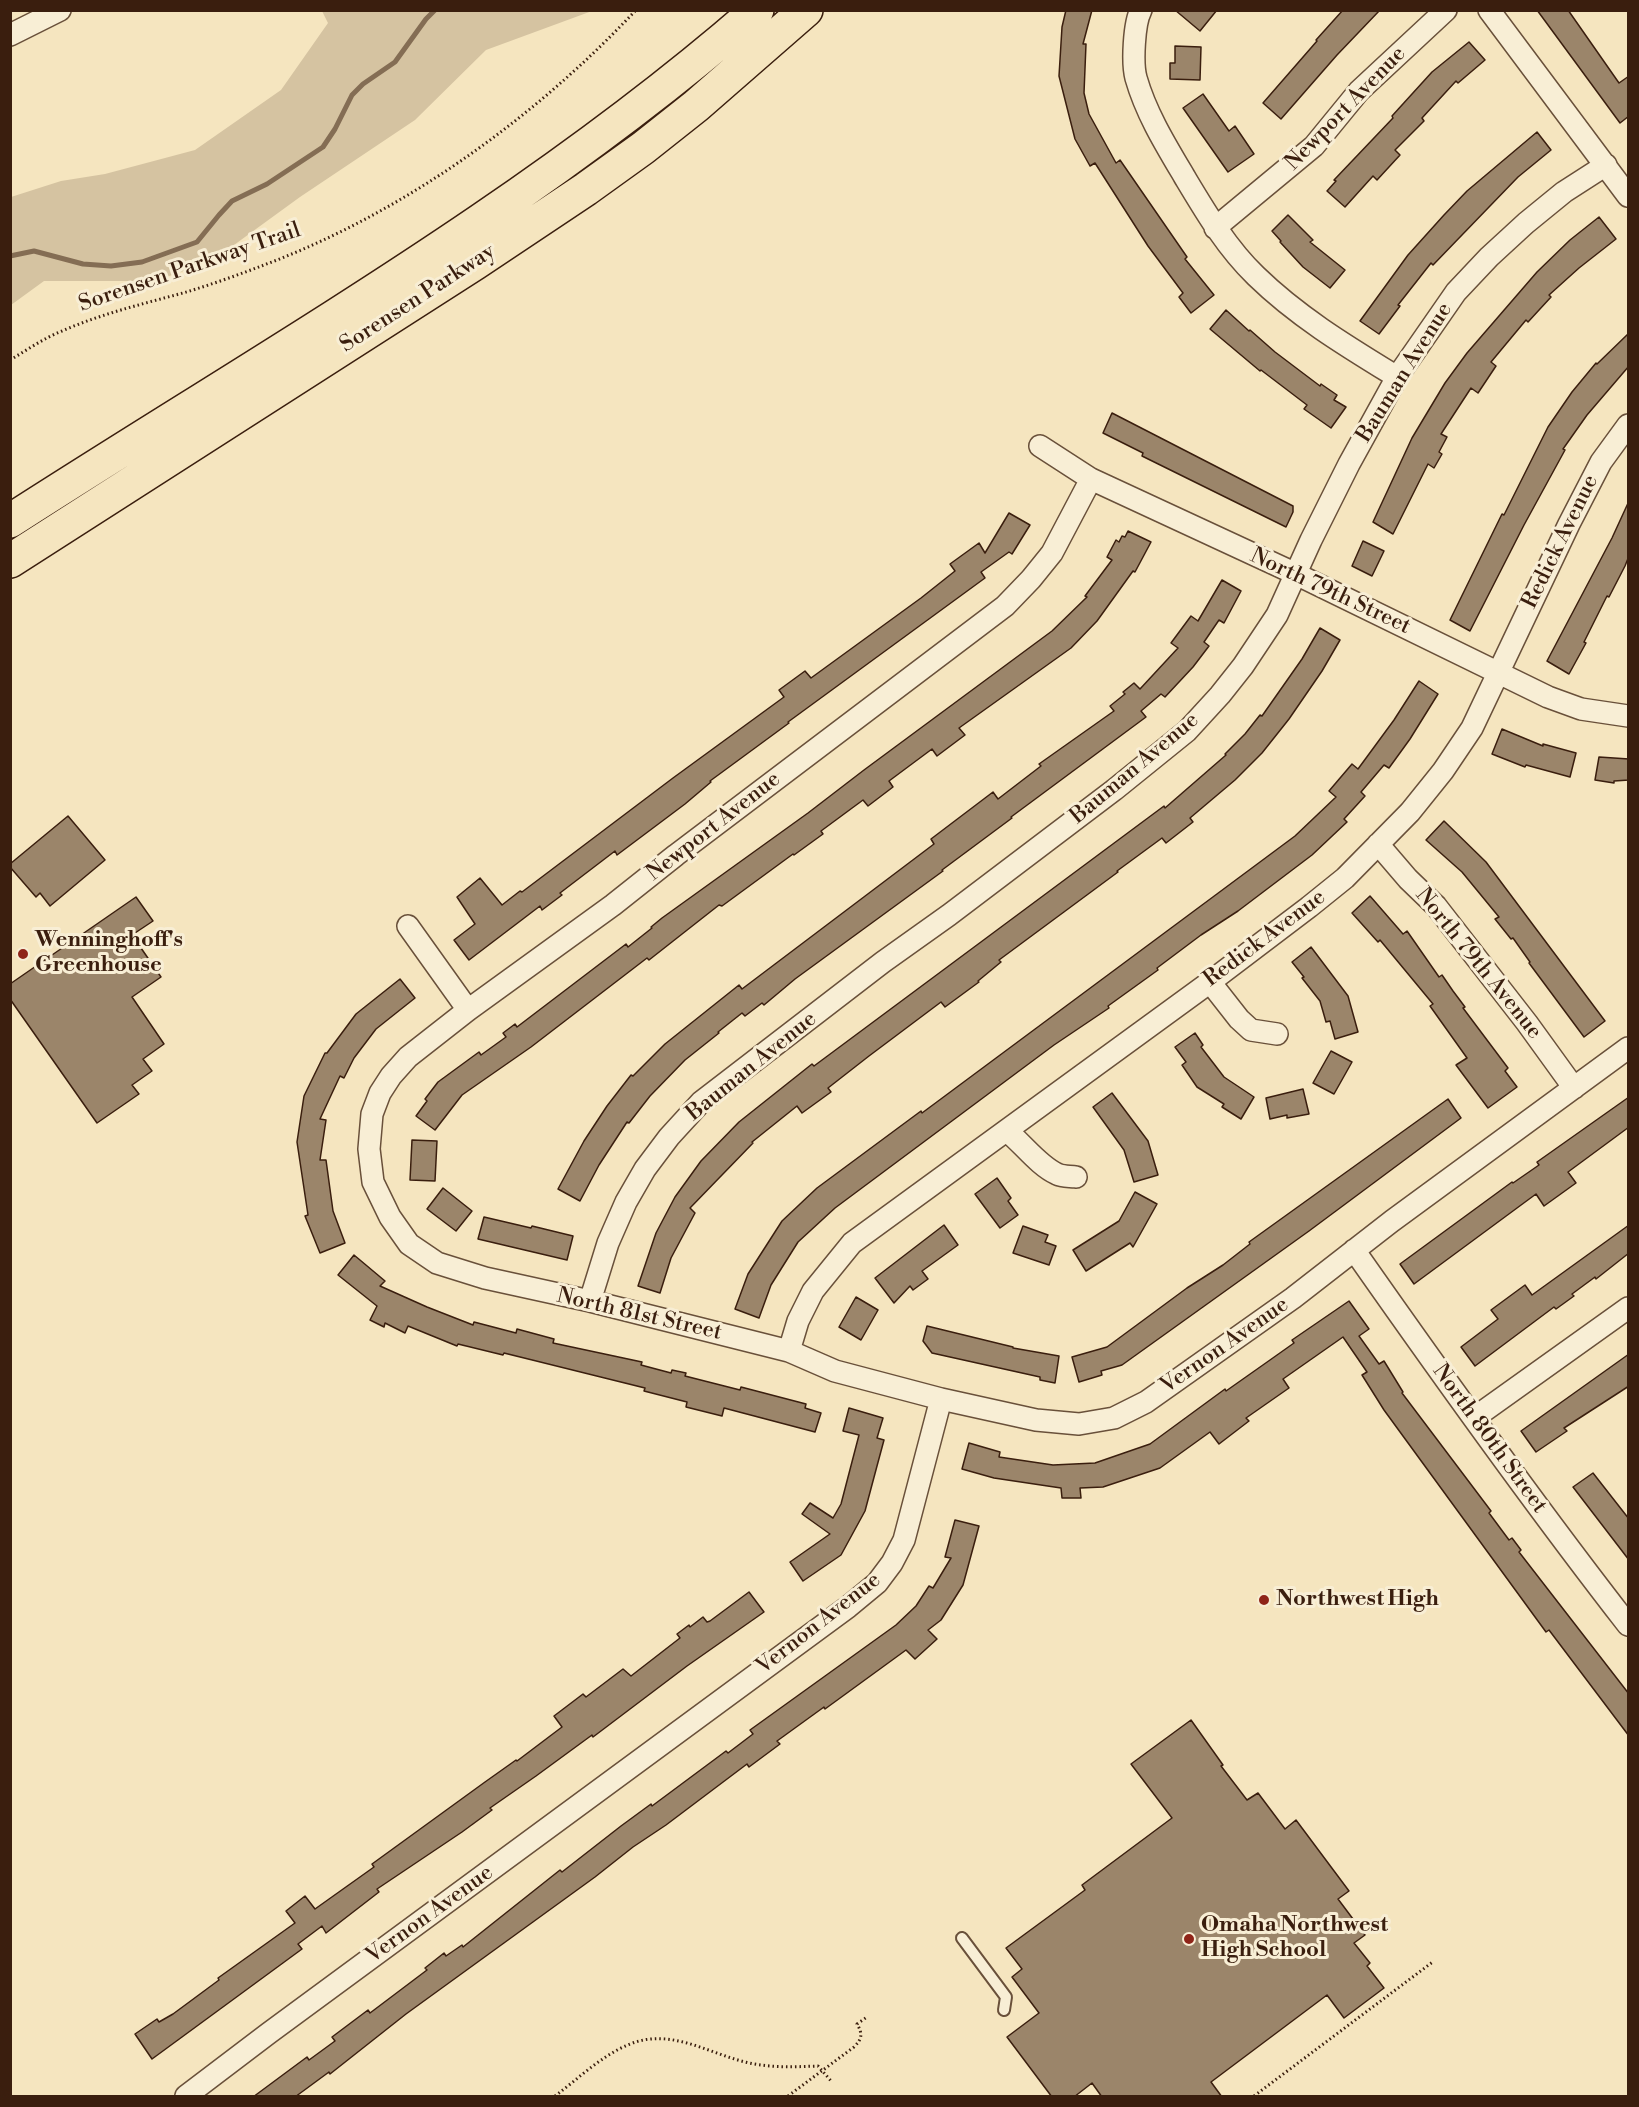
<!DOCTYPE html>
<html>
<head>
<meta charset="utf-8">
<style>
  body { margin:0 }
  #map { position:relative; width:1639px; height:2107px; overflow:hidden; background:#f5e5bf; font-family:"Libre Bodoni",serif }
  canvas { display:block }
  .frame { position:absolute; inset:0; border:12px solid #3a1e0e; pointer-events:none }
</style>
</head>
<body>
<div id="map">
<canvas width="1639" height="2107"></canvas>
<div class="frame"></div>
</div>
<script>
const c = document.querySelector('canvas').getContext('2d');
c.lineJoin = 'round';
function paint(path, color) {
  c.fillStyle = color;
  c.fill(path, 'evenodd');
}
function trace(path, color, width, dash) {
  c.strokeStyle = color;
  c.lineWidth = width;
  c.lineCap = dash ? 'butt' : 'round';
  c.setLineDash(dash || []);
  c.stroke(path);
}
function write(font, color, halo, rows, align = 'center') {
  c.font = font + ' "Libre Bodoni",serif';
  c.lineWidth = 6;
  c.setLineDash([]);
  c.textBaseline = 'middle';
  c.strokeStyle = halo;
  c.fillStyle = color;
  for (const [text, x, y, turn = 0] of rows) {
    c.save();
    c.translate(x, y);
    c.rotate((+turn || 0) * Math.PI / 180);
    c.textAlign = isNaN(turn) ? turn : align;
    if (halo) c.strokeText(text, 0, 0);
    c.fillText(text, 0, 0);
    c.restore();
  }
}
paint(new Path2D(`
  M322,11H592L486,50L415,120L300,197L212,261L155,281H44L11,305V197L61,181L105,174L195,150L281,90L328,23Z`), '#d5c3a1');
trace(new Path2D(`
  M10,256L34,251L83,264L111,266L142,262L197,242L219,215L232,201L267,184L323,147L335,129L352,95L363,84L395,62L426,19L435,10`), '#846d54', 5);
const building = new Path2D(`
  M1066,10H1092L1083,44H1086L1084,93L1089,114L1116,163L1120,160L1187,257L1185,259L1214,295L1191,313L1179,297L1183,293L1148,246L1095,163L1090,166L1075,139L1059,76L1062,27Z
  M1175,10H1217L1200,31Z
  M1343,10H1380L1337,55L1281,119L1263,103L1317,41L1316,40Z
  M1537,10H1568L1619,83L1629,76V116L1620,123Z
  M1469,42L1485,60L1458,83L1456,81L1422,118L1424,121L1395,150L1400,155L1377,180L1373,176L1345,207L1327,191L1336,181L1334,180L1393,118L1392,116L1432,72Z
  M1175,46L1201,47L1200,80L1170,79V63H1175Z
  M1203,94L1229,131L1235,126L1254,154L1228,172L1183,108Z
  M1537,132L1551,150L1518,177L1433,265L1431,263L1398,305L1400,306L1379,334L1360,321L1408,255L1444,215L1467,191Z
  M1288,215L1313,240L1310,242L1345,270L1330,288L1303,267L1280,242L1281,241L1272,231Z
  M1599,217L1616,239L1579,268L1549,295L1551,297L1528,322L1526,320L1491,362L1496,366L1478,393L1471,388L1441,434L1447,437L1439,452L1442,454L1434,468L1428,464L1393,534L1373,522L1412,438L1445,383L1467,353L1537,272L1570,240Z
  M1226,310L1249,331L1250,330L1275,352L1320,386L1321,384L1337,395L1334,400L1346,407L1331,428L1304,409L1307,405L1261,370L1260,371L1210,329Z
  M1629,333V366L1587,415L1563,449L1565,450L1524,525L1470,631L1450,620L1502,514L1504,515L1548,427L1572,392L1596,363L1597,364Z
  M1112,413L1293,506V512L1286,527L1142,456L1143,453L1103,433Z
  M1629,501V556L1625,566L1609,597L1607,596L1584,642L1586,643L1569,674L1547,661L1612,538Z
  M1009,513L1030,525L1012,554L1009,552L981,572L985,578L788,722L789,723L710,781L711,782L685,804L617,855L615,851L560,893L562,895L542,910L540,906L469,960L454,940L475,924L457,897L480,878L502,905L520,891L522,892L673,778L784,697L779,690L805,671L811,678L921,598L955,571L950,564L979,543L985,553Z
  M1128,531L1151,542L1135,572L1133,571L1097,621L1071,648L959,728L965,735L937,756L932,749L889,781L893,787L868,806L863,800L821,831L823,834L794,855L793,854L722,906L719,905L649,960L647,958L531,1047L462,1095L435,1130L416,1116L427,1101L425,1099L438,1082L479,1052L481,1055L506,1037L503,1033L515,1024L517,1027L626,944L628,947L652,928L651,927L662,918L808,813L864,770L1052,631L1087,597L1085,596L1112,560L1107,557L1116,540L1119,542L1122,536L1125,537Z
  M1363,541L1384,551L1372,576L1352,566Z
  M1222,580L1241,591L1224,623L1219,620L1204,642L1209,646L1193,667L1165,697L1161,694L1141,711L1146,717L1011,817L1012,818L942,870L943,871L795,979L764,1005L762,1003L745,1016L742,1013L718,1032L719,1033L685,1060L650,1096L629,1123L627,1122L599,1165L580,1201L558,1189L584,1141L607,1106L631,1075L633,1076L665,1044L739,985L742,989L934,844L931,839L993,792L998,799L1041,766L1039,764L1114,711L1110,706L1125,694L1123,692L1134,683L1140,689L1178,648L1171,643L1191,616L1198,621Z
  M1320,628L1340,640L1322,671L1289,719L1262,753L1235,780L1190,818L1193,822L1166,843L1162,838L1117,871L1118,872L999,960L1001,962L978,981L979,982L945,1007L941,1002L869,1056L828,1088L831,1092L802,1113L797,1106L752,1142L753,1143L690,1208L695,1213L671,1258L660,1293L638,1286L656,1233L675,1197L701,1161L739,1122L812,1064L814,1066L1164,806L1165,808L1226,755L1225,754L1245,734L1260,715L1262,716L1302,659Z
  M1419,681L1438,694L1410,739L1389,768L1384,765L1361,792L1365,796L1344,819L1347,822L1312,855L1238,911L1201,935L1157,968L1158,970L1108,1006L1109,1008L1054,1045L835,1208L798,1242L771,1285L759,1318L735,1309L748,1274L782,1221L817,1188L921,1111L922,1113L1295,836L1336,797L1329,791L1352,764L1358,769L1394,720Z
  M1502,729L1543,746V744L1576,753L1570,777L1526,765L1525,767L1492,754Z
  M1599,757L1629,759V780L1614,781V783L1595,780Z
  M68,816L105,860L50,906L40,893L36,897L10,867V864Z
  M1444,821L1486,862L1605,1021L1584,1037L1529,963L1530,962L1513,938L1511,939L1495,919L1499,917L1462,872L1426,840Z
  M1370,896L1403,934L1407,931L1439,977L1442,975L1453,991L1465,1007L1463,1008L1508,1068L1505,1071L1517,1087L1488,1108L1456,1065L1467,1058L1430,1006L1433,1004L1380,940L1378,942L1352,913Z
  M136,897L153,921L132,935L161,977L132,997L164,1044L143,1059L152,1071L132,1085L139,1094L97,1123L10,999V984Z
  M1311,947L1348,996L1358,1032L1335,1039L1330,1021L1326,1022L1320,1001L1302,978L1304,977L1292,962Z
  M400,979L415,998L376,1029L354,1058L344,1078L340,1076L320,1119L326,1120L320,1160H326L333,1211L345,1243L320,1253L305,1216L308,1215L297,1142L304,1096L325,1053H327L356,1014Z
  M1195,1033L1203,1045L1201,1047L1224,1077L1254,1097L1241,1119L1222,1107L1224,1104L1197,1087L1182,1065L1186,1062L1175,1047Z
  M1331,1051L1352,1062L1334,1094L1313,1083Z
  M1303,1089L1309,1114L1287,1118V1115L1270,1119L1266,1098Z
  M1112,1093L1148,1141L1158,1175L1134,1182L1124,1150L1093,1107Z
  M1629,1097V1127L1568,1172L1576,1183L1544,1206L1536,1194L1414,1284L1400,1264L1512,1182L1513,1183L1539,1165L1537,1162Z
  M1448,1099L1461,1118L1309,1231L1122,1365L1101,1371L1102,1375L1079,1382L1072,1357L1107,1347L1187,1288L1223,1265L1250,1244L1249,1242Z
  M412,1140L437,1141L435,1181L410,1180Z
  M997,1178L1011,1198L1008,1201L1018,1215L1000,1228L975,1194Z
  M443,1188L472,1211L456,1231L427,1209Z
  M1135,1192L1157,1204L1133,1247L1130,1243L1086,1271L1073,1250L1119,1221Z
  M484,1217L531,1228L532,1226L573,1236L567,1260L478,1239Z
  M944,1225L958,1245L922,1271L928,1279L913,1290L910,1286L894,1303L875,1278Z
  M1629,1225V1253L1596,1279L1595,1277L1572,1294L1574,1296L1556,1309L1554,1307L1475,1366L1461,1347L1498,1319L1491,1310L1525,1285L1532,1295Z
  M1023,1226L1048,1235L1045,1242L1056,1246L1049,1265L1013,1253Z
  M354,1255L385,1281L380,1286L427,1307L473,1325L474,1322L516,1333L517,1329L554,1339L553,1343L642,1362L641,1365L671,1373L672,1370L686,1373L685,1376L740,1390L741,1387L806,1404L805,1408L821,1413L815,1432L724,1408L722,1416L686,1407L687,1402L644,1391L645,1388L504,1353L503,1355L458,1344L457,1346L408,1326L405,1333L385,1323L384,1327L370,1320L377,1306L338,1275Z
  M856,1297L878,1310L861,1340L839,1327Z
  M1349,1301L1369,1329L1359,1336L1379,1364L1384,1361L1403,1392L1402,1393L1491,1511L1489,1513L1509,1540L1512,1538L1521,1550L1519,1552L1629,1694V1736L1549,1630L1546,1632L1384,1410L1362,1375L1367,1372L1343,1337L1283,1379L1289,1388L1246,1418L1249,1421L1219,1444L1210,1432L1160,1468L1103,1487L1080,1488L1081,1498H1062L1061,1488L994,1478L962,1469L969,1443L1000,1452L999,1457L1053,1465L1095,1463L1150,1444L1225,1389L1226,1391L1270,1360L1294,1343L1292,1340Z
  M927,1326L1013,1347V1348L1059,1356L1055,1383L1040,1380V1377L932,1353L923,1341Z
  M1629,1354V1386L1564,1428L1567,1431L1536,1452L1521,1431Z
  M849,1408L883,1418L877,1438L884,1440L877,1466L865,1511L841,1555L803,1581L790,1562L830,1534L802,1514L810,1503L833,1518L841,1504L859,1435L843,1431Z
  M1593,1473L1629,1519V1560L1573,1487Z
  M955,1520L979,1526L963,1585L941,1620L928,1630L937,1639L915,1659L906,1650L825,1709L824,1707L777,1741L780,1744L749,1767L747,1764L666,1825L633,1847L595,1877L406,2014L330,2074L329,2072L295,2097H253L307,2057L309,2060L335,2041L332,2037L368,2010L370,2013L427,1970L425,1968L444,1953L446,1956L462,1945L463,1947L560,1870L562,1872L621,1826L651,1804L652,1806L726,1751L728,1753L753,1734L750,1730L896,1625L916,1606L929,1586L933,1588L951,1558L945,1557Z
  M749,1592L764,1612L687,1666L593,1737L592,1735L536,1776L490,1808L492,1810L462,1832L377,1889L379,1892L326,1933L322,1926L298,1944L302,1949L152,2059L135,2034L157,2019L159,2022L173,2014L219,1980L218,1978L295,1923L286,1911L305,1896L315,1909L374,1867L372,1864L485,1782L516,1760L517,1761L562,1727L554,1716L583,1694L586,1697L623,1669L631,1676L680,1638L677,1634L689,1625L690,1627L703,1617L707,1622L710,1621Z
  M1191,1720L1223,1765L1221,1766L1247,1800L1258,1793L1285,1829L1296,1820L1349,1891L1338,1899L1365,1935L1354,1943L1370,1963L1367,1966L1384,1988L1344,2018L1327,1995L1211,2082L1222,2097H1102L1092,2083L1074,2097H1052L1007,2037L1039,2013L1012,1977L1022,1969L1006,1948L1085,1890L1082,1885L1172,1818L1131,1764Z`);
paint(building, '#9b856a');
trace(building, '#3a1e0e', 1.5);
const lane = new Path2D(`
  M962,1938L1006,1997L1004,2010`);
const street = new Path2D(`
  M1141,10C1134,23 1132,63 1136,78C1146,113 1165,144 1184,176C1205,211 1226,247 1256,276C1298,317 1348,347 1397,377
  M1489,10L1628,196
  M10,35L60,10
  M1215,228L1314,146L1359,91L1446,10
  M1040,446L1091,479L1296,574L1548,697L1581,709L1628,716
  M1091,479L1052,553L1031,579L1005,606L676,855L613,905L468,1010L408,1057L391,1076L380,1093L372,1114L369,1149L373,1182L390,1217L409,1244L437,1263L485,1278L590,1301L789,1351L835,1371L941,1399L1036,1420L1079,1424L1114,1418L1146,1402L1293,1298L1392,1221L1628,1048
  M1378,844L1408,879L1436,906L1527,1023L1574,1088
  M408,926L468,1010
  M1210,982L1239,1019L1251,1030L1277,1034
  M1007,1131C1023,1144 1039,1166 1057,1174C1063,1177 1070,1176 1076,1177
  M1354,1250C1443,1377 1533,1503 1628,1625
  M590,1301L608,1243L626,1202L645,1169L669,1137L701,1102L883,962L949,915L1114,790L1187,731L1220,695L1243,666L1277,615L1311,540L1349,464L1397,377L1456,292L1489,257L1526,223L1564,192L1606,165
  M789,1351L798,1321L813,1291L852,1243L1210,982L1309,907L1345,878L1410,812L1443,771L1472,728L1569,524L1601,462L1628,425
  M1474,1418L1628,1308
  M186,2096L269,2033L848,1607L877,1583L892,1563L904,1540L941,1399`);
const primary = new Path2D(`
  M10,521C263,358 530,208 757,10
  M10,561L475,263L586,189L643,148L696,106L806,10`);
trace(lane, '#69503a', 14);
trace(street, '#69503a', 24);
trace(primary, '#3a1e0e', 36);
trace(new Path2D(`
  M10,360C27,350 44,338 62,331C101,314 142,304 183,293C210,285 238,275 264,265C403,213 535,118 636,10
  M555,2096C578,2079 602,2055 630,2044C670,2028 706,2052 745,2062C769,2068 793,2067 818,2066L832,2082
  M788,2096L854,2047C862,2039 863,2034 857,2024L867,2017
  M1254,2096L1434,1961`), '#3a1e0e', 3, [1.5, 3]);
trace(lane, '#f8eed5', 10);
trace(street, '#f8eed5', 21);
trace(primary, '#f5e5bf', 33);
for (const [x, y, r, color] of [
  [23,954,6,"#8f2418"],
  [1264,1600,6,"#8f2418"],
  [1189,1939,6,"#8f2418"]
]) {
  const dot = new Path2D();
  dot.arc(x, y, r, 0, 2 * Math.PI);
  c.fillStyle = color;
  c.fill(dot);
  trace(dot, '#f8eed5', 2);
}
write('22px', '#3a1e0e', '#f8eed5', [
  ["Newport Avenue",1346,109,-46],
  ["Sorensen Parkway Trail",190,268,-19],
  ["Sorensen Parkway",418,299,-33],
  ["Bauman Avenue",1405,373,-58],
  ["Redick Avenue",1561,542,-64],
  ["North 79th Street",1330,592,25],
  ["Bauman Avenue",1135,769,-40],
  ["Newport Avenue",714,827,-38],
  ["Redick Avenue",1265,939,-37],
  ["North 79th Avenue",1478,964,51],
  ["Bauman Avenue",752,1067,-39],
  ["North 81st Street",639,1315,13],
  ["Vernon Avenue",1225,1346,-35],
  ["North 80th Street",1489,1439,54],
  ["Vernon Avenue",819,1624,-38],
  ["Vernon Avenue",430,1915,-36]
]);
write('bold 22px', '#3a1e0e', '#f8eed5', [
  ["Wenninghoff's",35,941],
  ["Greenhouse",35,966],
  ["Northwest High",1276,1600],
  ["Omaha Northwest",1201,1926],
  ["High School",1201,1951]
], 'left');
</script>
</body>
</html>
